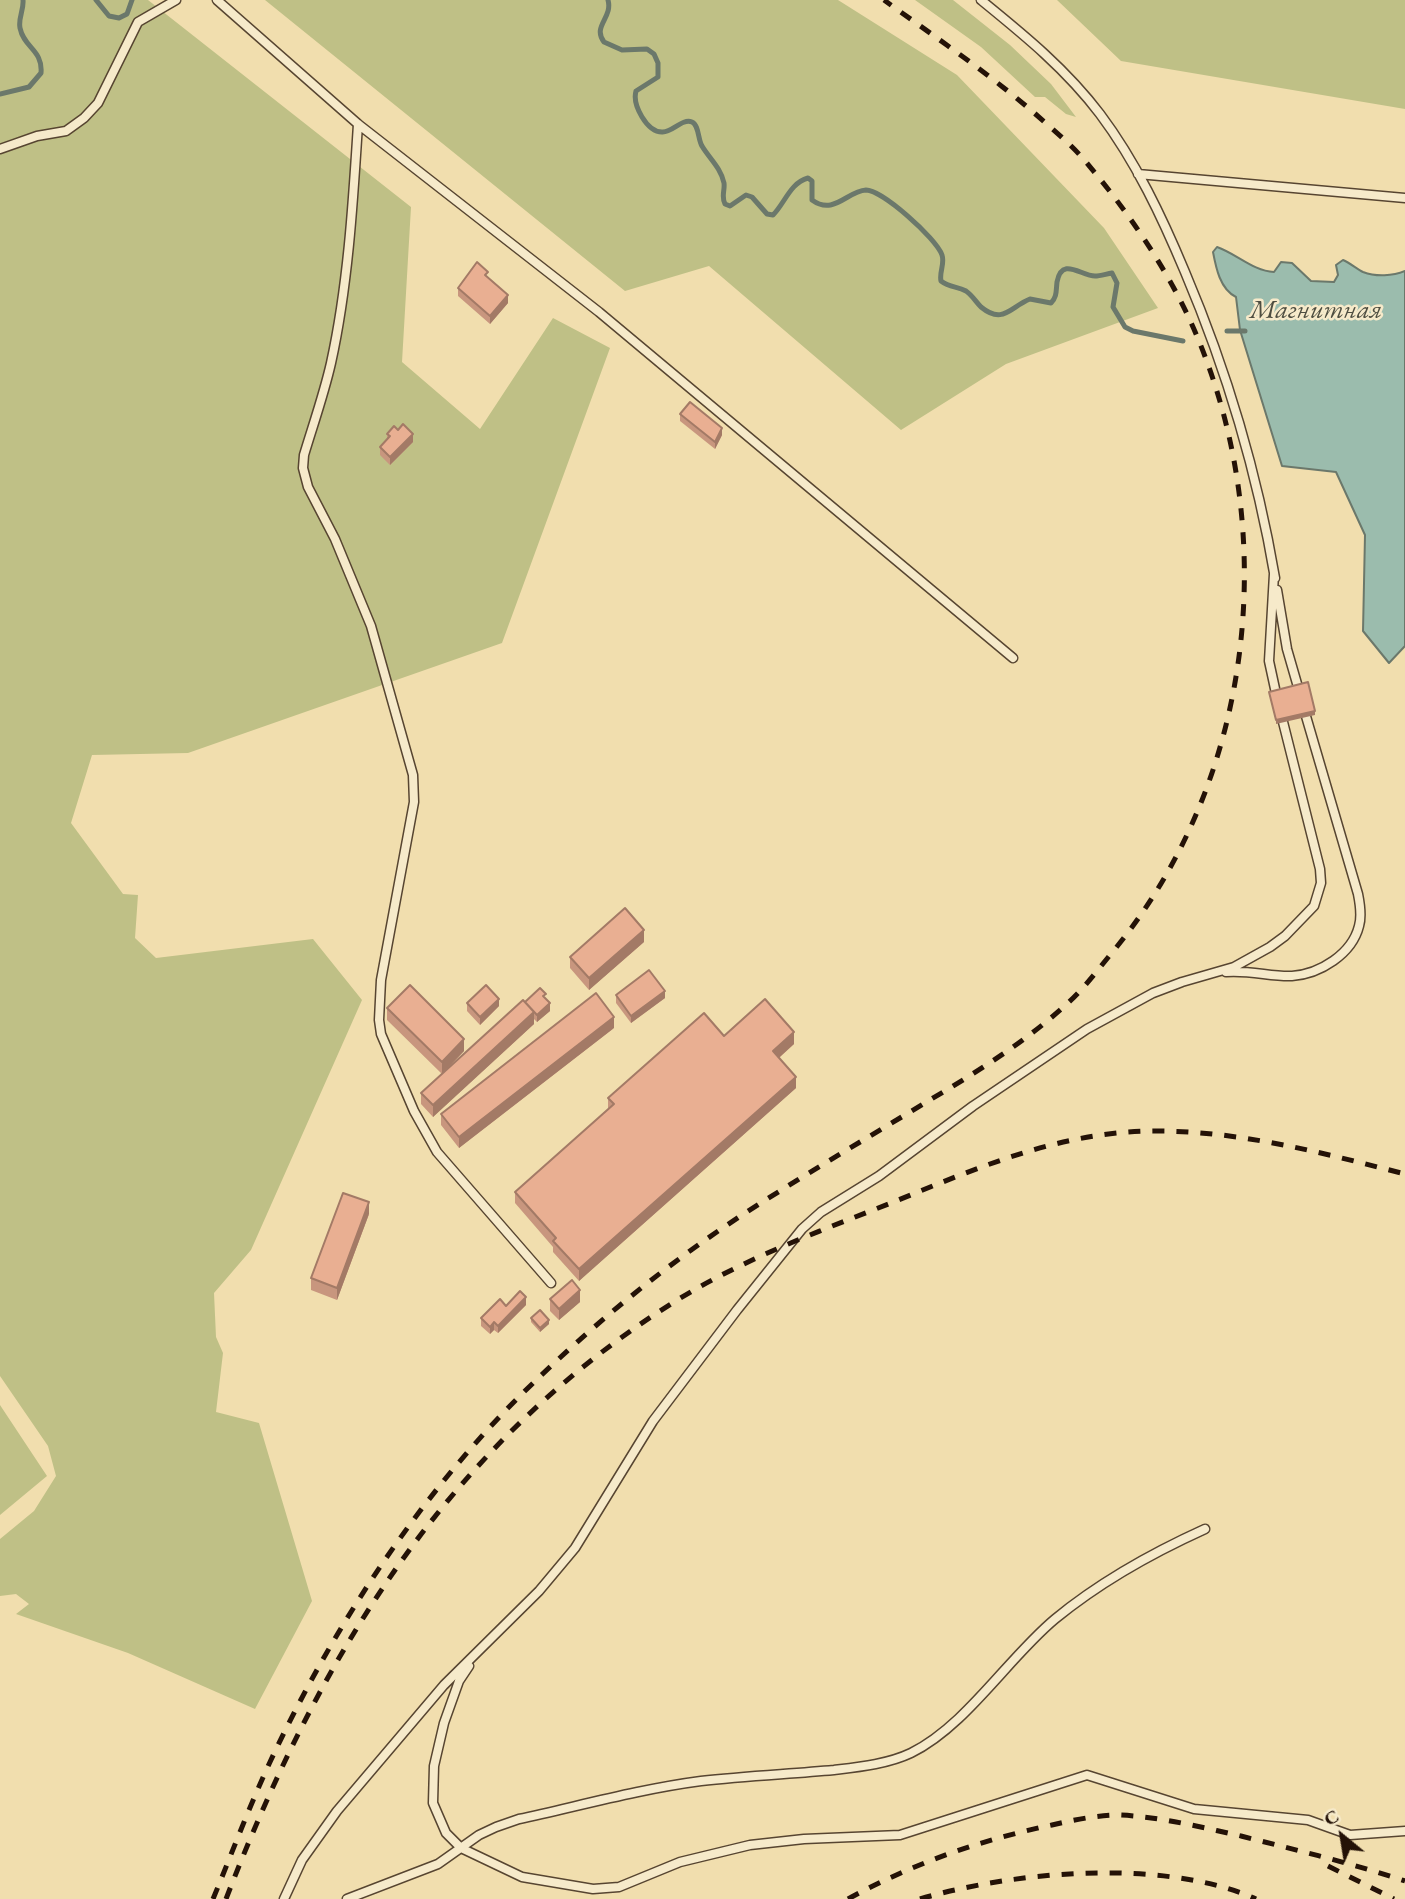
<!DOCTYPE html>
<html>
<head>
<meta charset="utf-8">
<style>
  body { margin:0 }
  #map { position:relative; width:1405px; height:1899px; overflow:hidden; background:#f1deae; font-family:"EB Garamond",serif }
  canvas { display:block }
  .north { position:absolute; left:1307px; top:1801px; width:70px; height:70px; -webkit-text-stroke:5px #f6eaca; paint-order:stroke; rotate:330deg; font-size:19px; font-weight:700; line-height:28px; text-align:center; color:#241207 }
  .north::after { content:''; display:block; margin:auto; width:24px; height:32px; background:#241207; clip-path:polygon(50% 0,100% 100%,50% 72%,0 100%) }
</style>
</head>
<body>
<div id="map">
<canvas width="1405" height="1899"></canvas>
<div class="north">С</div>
</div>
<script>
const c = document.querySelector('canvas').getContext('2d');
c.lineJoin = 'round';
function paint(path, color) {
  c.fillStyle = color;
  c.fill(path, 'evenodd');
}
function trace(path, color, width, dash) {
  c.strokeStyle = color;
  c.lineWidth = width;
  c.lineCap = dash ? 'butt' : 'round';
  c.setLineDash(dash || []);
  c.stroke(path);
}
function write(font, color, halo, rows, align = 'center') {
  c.font = font + ' "EB Garamond",serif';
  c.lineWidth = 5;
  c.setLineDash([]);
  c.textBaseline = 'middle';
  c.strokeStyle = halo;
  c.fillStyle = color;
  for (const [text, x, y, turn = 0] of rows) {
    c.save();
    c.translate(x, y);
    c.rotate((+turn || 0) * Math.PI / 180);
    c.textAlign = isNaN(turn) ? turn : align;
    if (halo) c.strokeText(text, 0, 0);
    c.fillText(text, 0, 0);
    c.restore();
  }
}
paint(new Path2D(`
  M0,0H148L411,207L402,362L480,429L553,318L610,348L502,643L188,753L92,755L71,823L123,894L138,895L135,938L156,958L313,939L362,1000L251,1250L214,1293L216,1337L223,1353L216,1412L259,1423L312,1601L255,1709L128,1653L16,1614L29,1604L16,1594L0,1596V1539L34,1511L56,1476L48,1446L0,1376Z
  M265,0H838L957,75L1104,228L1158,308L1006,364L901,430L709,266L625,291Z
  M915,0H953L1010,45L1051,84L1076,117L1066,114L1045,97H1035L981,47Z
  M1057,0H1405V109L1121,61Z
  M0,1405L47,1476L0,1515Z`), '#bfc086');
const water = new Path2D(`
  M1217,247C1237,254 1253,271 1274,272L1281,262L1292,263L1311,281L1334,282L1338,275L1336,265L1343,260C1350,263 1357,269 1363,272C1376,277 1393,276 1405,271V646L1389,663L1363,631L1365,535L1336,472L1282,466L1240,330L1236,297C1220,289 1216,268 1213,252Z`);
paint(water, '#9bbcad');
trace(water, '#6b786b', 2);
trace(new Path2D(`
  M96,0L109,16L119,18L127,14L132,0
  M608,0C613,18 592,26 604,42L622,50L647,49L654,54L658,63V77L636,91C632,105 647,132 662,132C672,133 682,118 692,122C699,125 698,140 702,146C709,158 721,168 724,183C725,191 721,196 725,204L730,206L746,195L752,197L767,214L773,215C785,203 790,183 808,178L812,181V200C834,216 847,191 866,190C882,190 936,238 942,255C945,264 939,272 941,281C950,288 957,286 966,291C972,295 976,302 981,307C1003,325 1010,307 1030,299L1051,303C1057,297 1056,291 1057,282C1062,256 1081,276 1095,276C1100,276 1106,274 1112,273L1117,283L1113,307L1125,327L1133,331L1183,341
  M0,94L29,87L41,73C43,50 24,48 20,28C18,18 24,10 23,0
  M1227,331H1245`), '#6b786b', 5);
const service = new Path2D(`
  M217,0L358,124L599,312L1013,658
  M981,0C1024,35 1066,69 1100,114C1136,162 1162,217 1185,272C1227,371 1257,472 1275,578
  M358,124C353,203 348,286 331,363C324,394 313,425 304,455L303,468L308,487L335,539L371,626L413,775L414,802L381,980L379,1020L381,1034L414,1111L437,1152L551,1283
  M0,149L37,136L66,131L84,118L98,103L138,22L176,0
  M1138,174L1405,198
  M1274,574L1269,661L1277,698
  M1277,590L1287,649L1300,694
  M1226,972C1250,970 1272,977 1292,976C1320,974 1352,954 1359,926C1362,916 1360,904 1358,894L1303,706
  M469,1666L459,1681L444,1723L434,1766L433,1803L446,1833L461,1848L522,1877L593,1889L619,1887L680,1862L750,1845L804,1839L900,1835L1087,1775L1194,1809L1308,1820L1350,1835L1405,1831
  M284,1899L302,1860L337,1811L444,1685L539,1591L575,1548L653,1421L737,1310L802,1229L821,1212L879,1176L973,1106L1087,1029L1153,993L1182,982L1234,967L1270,947L1285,936L1314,906L1321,883L1320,869L1281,714
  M347,1899L438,1864L479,1835L496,1827L519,1819C579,1806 640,1789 701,1781C745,1776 790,1774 834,1770C859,1767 888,1764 911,1753C966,1726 1008,1658 1055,1619C1100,1582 1152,1553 1205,1529`);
trace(service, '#574531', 11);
trace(service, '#f6eaca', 8);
trace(new Path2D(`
  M1328,1866L1394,1899
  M213,1899C232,1853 249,1807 270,1762C333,1627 421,1492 528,1388C605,1313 688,1247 780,1191C829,1160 879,1131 928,1101C977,1072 1027,1041 1069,1002C1084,988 1097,971 1110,955C1257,781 1284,522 1188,316C1162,261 1125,208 1086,162C1070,143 1050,127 1032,111C985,71 934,36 884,0
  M226,1899C320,1655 448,1444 674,1302C741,1260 817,1232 891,1203C977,1168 1061,1131 1156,1131C1241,1131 1323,1153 1405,1174
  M848,1899C912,1864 980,1840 1052,1825C1074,1820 1097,1815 1120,1815C1161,1817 1201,1827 1241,1836C1296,1850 1351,1863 1405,1881
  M920,1899C1015,1871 1164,1858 1256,1899`), '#241207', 5, [12, 12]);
paint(new Path2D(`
  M488,277L508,303L490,324L458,296V288Z
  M680,414L722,435L715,449L680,421Z
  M387,434L413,442L390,465L380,455V447L387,440Z
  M644,942L589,990L570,968V957Z
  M616,995L665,998L631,1023L616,1003Z
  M546,999L550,1011L537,1022L534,1019V1024L433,1117L421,1104V1093L525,1003Z
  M467,1003L499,1006L480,1025L467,1011Z
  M387,1008L464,1051L442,1074L387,1020Z
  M614,1028L459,1148L441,1125V1114Z
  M724,1036L794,1044L779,1058L796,1088L579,1281L553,1252V1247L515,1203V1192L608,1109V1098Z
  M369,1214L337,1300L311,1290V1278Z
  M550,1299L580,1302L559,1320L550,1311Z
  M526,1305L498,1333L494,1330L490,1334L481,1326V1318L506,1306Z
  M531,1318L549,1324L540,1332L531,1322Z`), '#c8967e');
paint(new Path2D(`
  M508,295V303L490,324V316Z
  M722,428V435L715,449V442Z
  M413,434V442L390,465V457Z
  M1315,711V715L1276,724V720Z
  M644,930V942L589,990V978Z
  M665,991V998L631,1023V1016Z
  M499,999V1006L480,1025V1017Z
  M550,1003V1011L537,1022V1015Z
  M534,1012V1024L433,1117V1105Z
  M614,1017V1028L459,1148V1137Z
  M794,1032V1044L773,1063V1051Z
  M464,1039V1051L442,1074V1062Z
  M796,1077V1088L579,1281V1269Z
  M369,1202V1214L337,1300V1288Z
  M580,1290V1302L559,1320V1309Z
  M526,1297V1305L498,1333V1326Z
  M549,1320V1324L540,1332V1328Z
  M494,1322V1330L490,1334V1327Z`), '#a37a66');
const building = new Path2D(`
  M477,262L488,272L485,275L508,295L490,316L458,288Z
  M690,402L722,428L715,442L680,414Z
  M403,424L413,434L390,457L380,447L390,436L387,434L394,426L398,430Z
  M1308,682L1315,711L1276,720L1269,692Z
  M625,908L644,930L589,978L570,957Z
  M649,970L665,991L631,1016L616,995Z
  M410,985L464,1039L442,1062L387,1008Z
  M486,985L499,999L480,1017L467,1003Z
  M540,988L546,994L543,996L550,1003L537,1015L525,1002Z
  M596,993L614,1017L459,1137L441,1114Z
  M765,999L794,1032L773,1051L796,1077L579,1269L553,1241L556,1238L515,1192L614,1104L608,1098L704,1013L724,1036Z
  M523,1000L534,1012L433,1105L421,1093Z
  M343,1193L369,1202L337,1288L311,1278Z
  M572,1280L580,1290L559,1309L550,1299Z
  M520,1291L526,1297L498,1326L494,1322L490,1327L481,1318L500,1299L506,1306Z
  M540,1310L549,1320L540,1328L531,1318Z`);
paint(building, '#e9af92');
trace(building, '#a37a66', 2);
write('italic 26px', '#4e4e41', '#f6eaca', [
  ["Магнитная",1316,311]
]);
</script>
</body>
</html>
